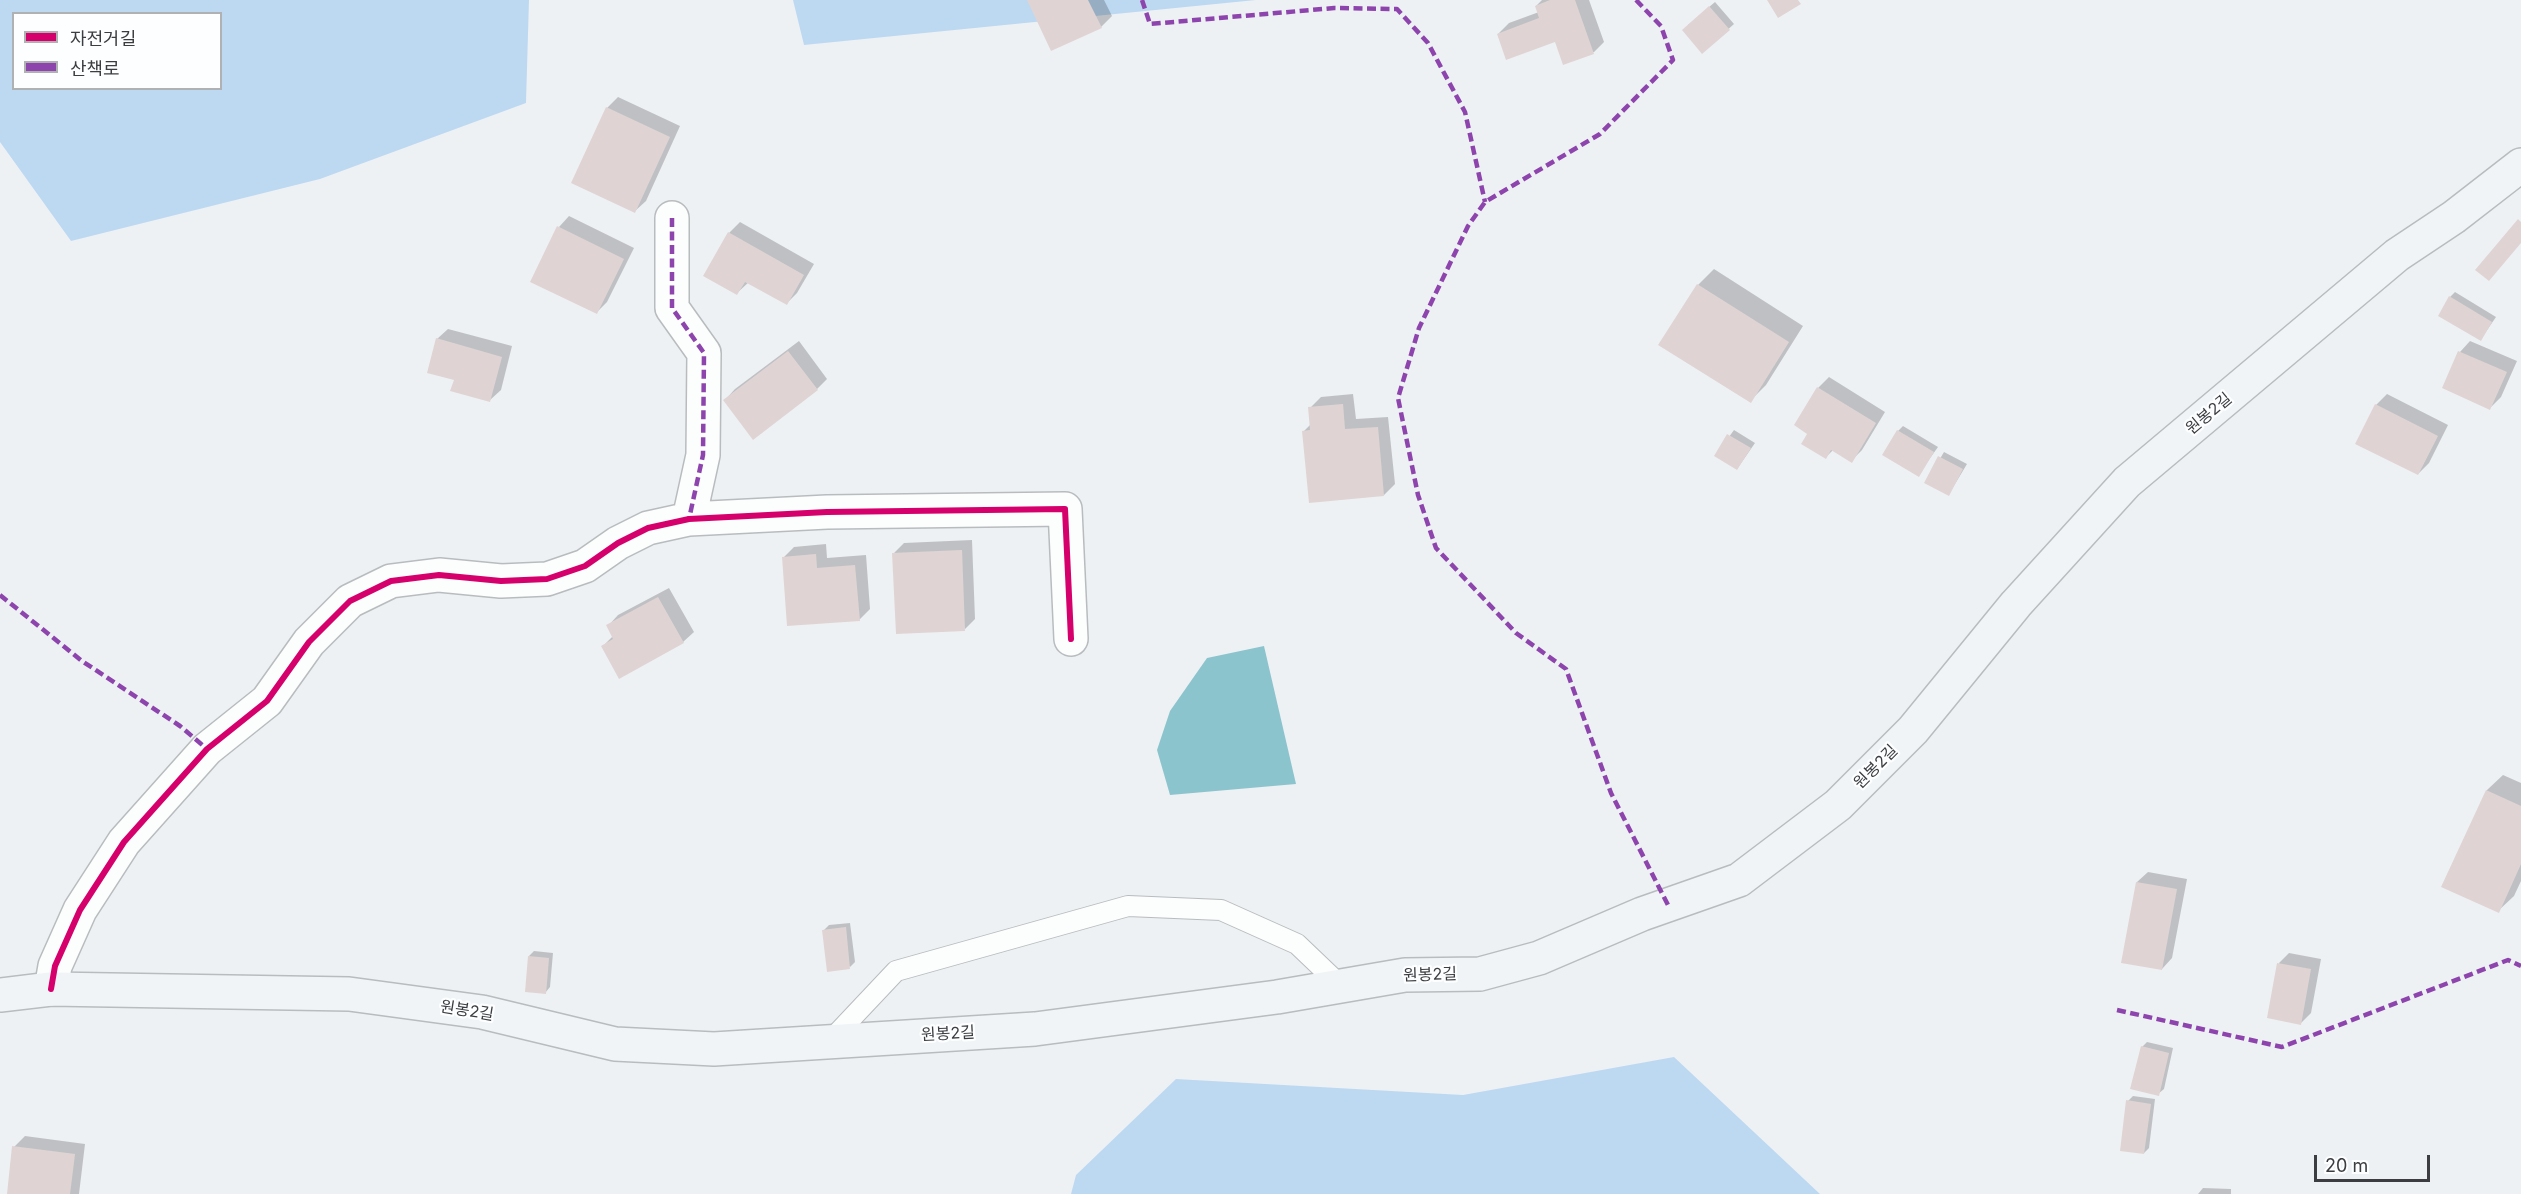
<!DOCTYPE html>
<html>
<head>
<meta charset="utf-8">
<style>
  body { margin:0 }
  #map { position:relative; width:2521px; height:1194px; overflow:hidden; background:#eef1f4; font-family:Inter,"Noto Sans KR",sans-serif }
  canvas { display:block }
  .legend { position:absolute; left:12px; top:12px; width:210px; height:78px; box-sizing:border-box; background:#fcfeff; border:2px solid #afb1b3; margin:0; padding:8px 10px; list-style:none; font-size:18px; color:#3b3d40 }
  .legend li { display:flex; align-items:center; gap:12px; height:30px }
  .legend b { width:30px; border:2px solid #afb1b3 }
  .scale { position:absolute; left:2314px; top:1155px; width:116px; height:27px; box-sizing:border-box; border:3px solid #3b3d40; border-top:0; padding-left:8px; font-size:18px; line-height:21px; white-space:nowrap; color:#3b3d40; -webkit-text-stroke:4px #fcfeff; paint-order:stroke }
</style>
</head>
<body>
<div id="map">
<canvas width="2521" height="1194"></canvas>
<ul class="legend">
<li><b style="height:8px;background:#d6006c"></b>자전거길</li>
<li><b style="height:8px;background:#8e44ad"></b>산책로</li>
</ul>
<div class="scale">20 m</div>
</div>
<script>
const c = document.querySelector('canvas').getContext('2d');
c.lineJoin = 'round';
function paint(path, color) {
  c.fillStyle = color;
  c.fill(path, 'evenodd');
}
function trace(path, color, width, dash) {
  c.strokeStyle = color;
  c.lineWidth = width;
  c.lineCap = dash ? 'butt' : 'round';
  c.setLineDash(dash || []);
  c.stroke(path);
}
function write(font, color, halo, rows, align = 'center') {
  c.font = font + ' Inter,"Noto Sans KR",sans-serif';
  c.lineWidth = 4.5;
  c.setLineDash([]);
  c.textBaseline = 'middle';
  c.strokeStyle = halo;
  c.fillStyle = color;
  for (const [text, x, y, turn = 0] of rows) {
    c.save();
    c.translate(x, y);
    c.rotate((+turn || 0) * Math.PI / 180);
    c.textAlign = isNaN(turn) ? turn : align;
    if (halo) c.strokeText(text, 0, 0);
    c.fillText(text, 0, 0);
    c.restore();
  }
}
paint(new Path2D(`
  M0,0H529L526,103L320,179L71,241L0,142ZM14,14H220V88H14Z
  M793,0H1256L804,45Z
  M1674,1057L1820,1194H1071L1076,1175L1176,1079L1463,1095Z`), '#bdd9f2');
paint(new Path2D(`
  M1264,646L1296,784L1170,795L1157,750L1170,711L1207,658Z`), '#8cc4ce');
paint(new Path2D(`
  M1029,0H1104L1112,16L1101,27Z
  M1542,0H1589L1604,42L1594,52L1564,63L1556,40L1498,34L1509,23L1539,12L1536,6Z
  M1715,2L1734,24L1703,52L1688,25Z
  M618,97L680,126L646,201L635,211L607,108Z
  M569,216L634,248L607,302L596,313L559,227Z
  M740,222L814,264L797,293L787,303L749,282L737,293L729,233Z
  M1714,269L1803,326L1766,385L1750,401L1698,285Z
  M2455,292L2496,317L2481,339L2450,297Z
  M448,329L512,346L501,390L490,400L456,379L437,339Z
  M799,341L827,379L817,389L725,400L735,389Z
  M2470,341L2517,361L2501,397L2490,408L2444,388L2460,352Z
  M1829,377L1885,412L1862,450L1851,461L1833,450L1826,457L1809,433L1818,388Z
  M1353,394L1356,419L1388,417L1395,484L1384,495L1304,431L1311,424L1310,408L1321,397Z
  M2387,394L2448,425L2429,463L2418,474L2376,405Z
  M1903,426L1938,447L1918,475L1898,431Z
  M1734,430L1755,443L1737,469L1716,455Z
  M1944,452L1967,464L1949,494L1926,482Z
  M972,540L975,619L965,629L893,554L904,543Z
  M826,544L827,558L866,555L870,609L859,620L783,558L794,547Z
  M669,588L694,632L683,642L603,646L613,636L608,626L618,615Z
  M2503,775L2521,783V881L2514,896L2498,911L2443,886L2487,790Z
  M2148,872L2187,879L2172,958L2162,969L2137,882Z
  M850,923L855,962L850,967L824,930L829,925Z
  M534,951L553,953L550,987L545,993L529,956Z
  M2289,953L2321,959L2311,1013L2301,1023L2279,963Z
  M2147,1042L2173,1048L2164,1089L2158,1094L2142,1047Z
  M2133,1096L2155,1099L2149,1148L2144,1153L2128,1101Z
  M25,1136L85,1144L79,1194H8L14,1147Z
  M2203,1188L2231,1189V1194H2198Z`), '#0003');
paint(new Path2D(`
  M1027,0H1088L1102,28L1051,51Z
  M1550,0H1575L1594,54L1563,65L1555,42L1506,60L1497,34L1539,18L1535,6Z
  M1767,0H1798L1801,4L1778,18Z
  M1709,6L1730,30L1702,54L1682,30Z
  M606,107L670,137L635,213L571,183Z
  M2518,219L2521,222V243L2489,281L2475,270Z
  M557,226L624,259L597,314L530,282Z
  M728,232L804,275L787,305L745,282L737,295L703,276Z
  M1697,284L1789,342L1751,403L1658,345Z
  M2449,296L2492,322L2481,341L2438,316Z
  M436,338L502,357L490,402L450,391L454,380L427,373Z
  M788,351L818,390L753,440L723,400Z
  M2458,351L2507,372L2490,410L2442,388Z
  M1817,387L1876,423L1852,463L1831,450L1826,459L1801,444L1807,434L1794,425Z
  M1343,404L1345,429L1378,427L1384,496L1309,503L1302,431L1310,430L1308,407Z
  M2375,404L2438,436L2418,475L2355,444Z
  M1897,430L1934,452L1919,477L1882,455Z
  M1727,434L1751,448L1737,470L1714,456Z
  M1938,456L1963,469L1949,496L1924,483Z
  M962,550L965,631L896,634L892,553Z
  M816,554L817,568L855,565L860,621L787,626L782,557Z
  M658,597L684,643L619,679L601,646L613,639L606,625Z
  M2486,790L2521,806V864L2499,913L2441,887Z
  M2136,882L2177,889L2162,970L2121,963Z
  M846,927L850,969L827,972L822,930Z
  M528,956L549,958L546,994L525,992Z
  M2277,963L2311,969L2301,1025L2267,1018Z
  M2141,1046L2169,1053L2159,1096L2130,1089Z
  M2126,1100L2151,1104L2144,1154L2120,1151Z
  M12,1146L75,1154L70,1194H7Z`), '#dfd4d3');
const service = new Path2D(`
  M830,1041L896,971L1128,906L1221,910L1297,944L1341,986`);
const minor = new Path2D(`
  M672,218V308L704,353L703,455L689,519
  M51,989L55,966L80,910L124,842L207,749L267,701L309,642L350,601L391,581L439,575L501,581L547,579L585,566L618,543L648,528L689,519L827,512L1065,509L1071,639`);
const secondary = new Path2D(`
  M0,995L51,989L349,994L482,1012L615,1044L714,1049L1035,1029L1277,997L1405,975L1480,974L1539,958L1642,914L1739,880L1838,805L1913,730L2016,604L2127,482L2397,255L2454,217L2521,165`);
trace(service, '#b9bcbe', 22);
trace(minor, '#b9bcbe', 36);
trace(secondary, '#b9bcbe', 36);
trace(service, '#fcfdfd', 20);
trace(minor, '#fcfdfd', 33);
trace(secondary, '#f1f4f7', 33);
trace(new Path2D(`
  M1142,0L1150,24L1334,8L1397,9L1428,43L1465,112L1485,202
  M1636,0L1661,26L1673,60L1600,134L1485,202L1468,226L1419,328L1398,398L1418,495L1436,548L1516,633L1566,669L1611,793L1668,905
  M672,218V308L704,353L703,455L689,519
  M0,595L82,661L180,726L207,749
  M2117,1010L2282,1047L2508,960L2521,966`), '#8e44ad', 4.5, [9, 4.5]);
trace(new Path2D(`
  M51,989L55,966L80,910L124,842L207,749L267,701L309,642L350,601L391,581L439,575L501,581L547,579L585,566L618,543L648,528L689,519L827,512L1065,509L1071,639`), '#d6006c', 6);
write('16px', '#3b3d40', '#fcfeff', [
  ["원봉2길",2209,414,-40],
  ["원봉2길",1876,767,-45],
  ["원봉2길",1430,975,-2],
  ["원봉2길",467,1011,9],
  ["원봉2길",948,1034,-3]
]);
</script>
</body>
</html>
